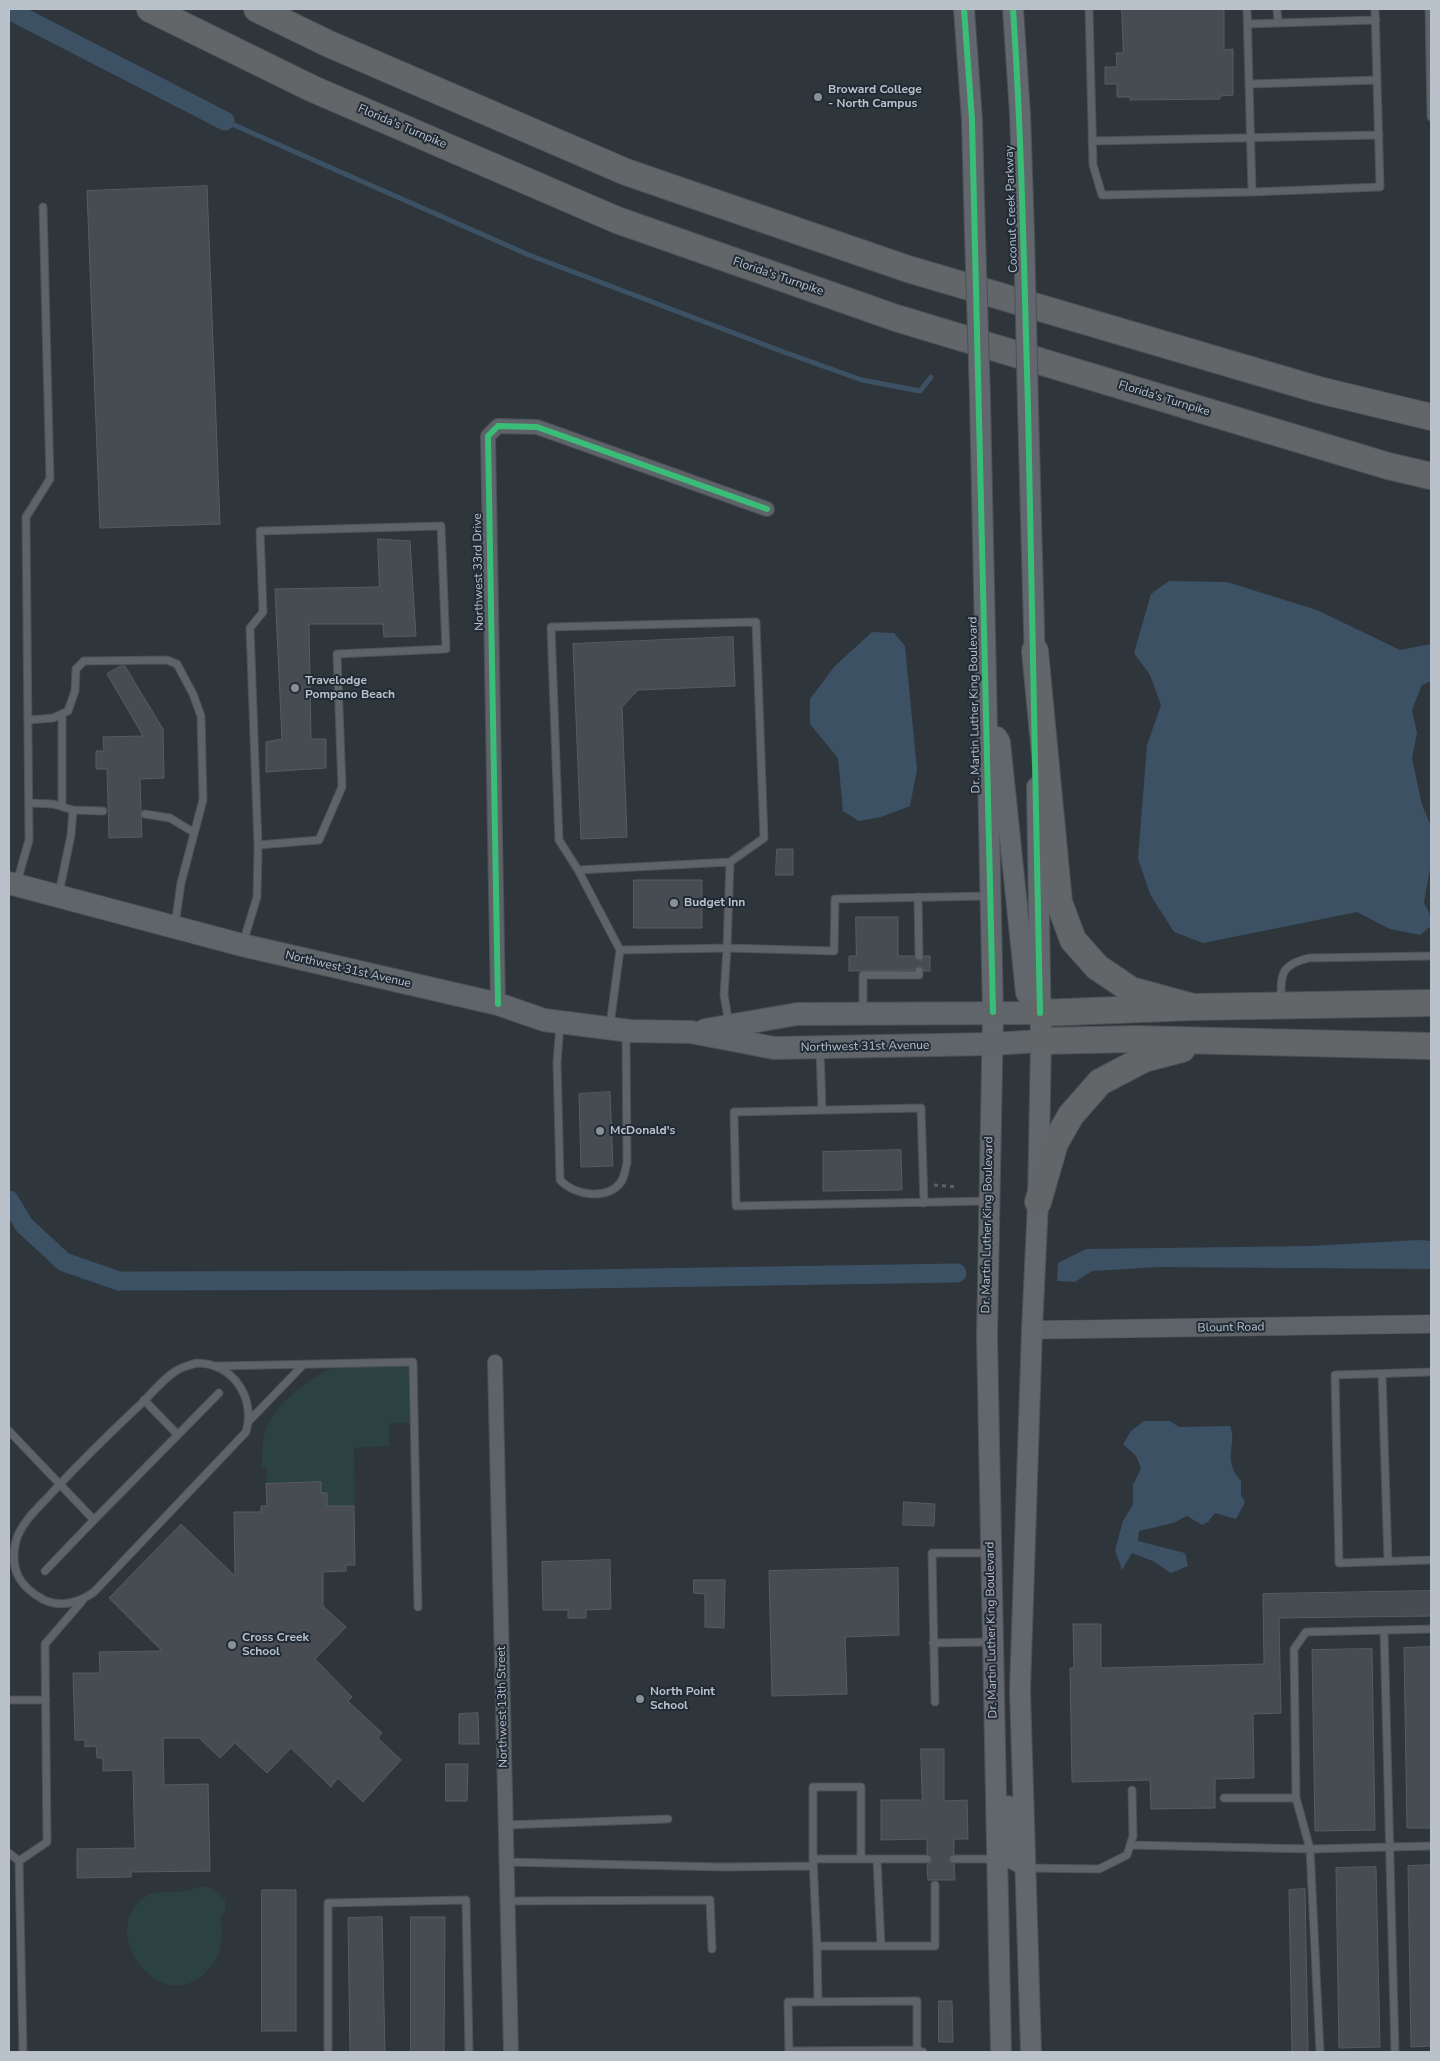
<!DOCTYPE html>
<html>
<head>
<meta charset="utf-8">
<style>
  body { margin:0 }
  #map { position:relative; width:1440px; height:2061px; overflow:hidden; background:#2e353b; font-family:"Nunito Sans",sans-serif }
  canvas { display:block }
  .frame { position:absolute; inset:0; border:10px solid #b9c1cb; pointer-events:none }
</style>
</head>
<body>
<div id="map">
<canvas width="1440" height="2061"></canvas>
<div class="frame"></div>
</div>
<script>
const c = document.querySelector('canvas').getContext('2d');
c.lineJoin = 'round';
function paint(path, color) {
  c.fillStyle = color;
  c.fill(path, 'evenodd');
}
function trace(path, color, width, dash) {
  c.strokeStyle = color;
  c.lineWidth = width;
  c.lineCap = dash ? 'butt' : 'round';
  c.setLineDash(dash || []);
  c.stroke(path);
}
function write(font, color, halo, rows, align = 'center') {
  c.font = font + ' "Nunito Sans",sans-serif';
  c.lineWidth = 4;
  c.setLineDash([]);
  c.textBaseline = 'middle';
  c.strokeStyle = halo;
  c.fillStyle = color;
  for (const [text, x, y, turn = 0] of rows) {
    c.save();
    c.translate(x, y);
    c.rotate((+turn || 0) * Math.PI / 180);
    c.textAlign = isNaN(turn) ? turn : align;
    if (halo) c.strokeText(text, 0, 0);
    c.fillText(text, 0, 0);
    c.restore();
  }
}
paint(new Path2D(`
  M413,1362L414,1423H389V1446L354,1448L355,1506H327V1493H321V1482L266,1484L267,1467H262C262,1455 262,1443 265,1432C272,1405 320,1367 348,1364C369,1361 391,1363 413,1362Z
  M197,1887H210L225,1900V1913L222,1914L221,1917C224,1937 222,1955 208,1970C163,2022 91,1929 148,1895C156,1891 169,1893 178,1892C185,1891 191,1889 197,1887Z`), '#2b4142');
paint(new Path2D(`
  M1169,581L1227,582L1317,610L1400,650L1431,644V681L1422,685L1412,710L1417,733L1412,758L1422,805L1431,826V863L1424,902L1431,917V926L1420,935L1390,929L1357,912L1203,943L1174,932L1151,896L1138,859L1147,745L1161,705L1150,675L1134,653L1151,594Z
  M872,632L894,633L905,646L917,770L910,806L881,817L859,821L843,811L838,758L810,724V699L834,667Z
  M1419,1240L1431,1241V1269L1158,1267L1092,1271L1075,1282L1057,1281L1058,1263L1086,1249L1310,1246Z
  M1144,1421H1170L1179,1427L1230,1426C1238,1444 1221,1459 1241,1481V1495L1245,1502L1236,1519L1215,1513L1208,1522L1202,1525L1187,1516L1173,1523L1139,1531L1138,1541L1185,1553L1188,1566L1171,1573L1153,1561L1132,1553L1122,1570L1115,1550L1123,1521L1133,1505V1485L1141,1468L1136,1456L1123,1444L1131,1431Z`), '#3d5165');
trace(new Path2D(`
  M225,121L529,255L781,351L862,380L920,391L931,377`), '#3d5165', 5);
trace(new Path2D(`
  M9,10L225,121
  M9,1200L24,1225L64,1262L119,1281L522,1280L957,1273`), '#3d5165', 19);
const building = new Path2D(`
  M1122,9H1224V50L1233,49V95L1220,96V99L1130,100V97H1117V84H1105V67H1117L1116,53H1123Z
  M207,186L220,524L100,528L87,191Z
  M378,539L410,541L416,636L384,637L383,624H309L311,739H326V768L266,772V742L282,739L275,589L379,587Z
  M733,637L735,686L638,690L622,707L627,837L581,839L573,644Z
  M121,666H125L163,729L164,778L140,779L142,837L109,838L107,769H96V751H104L103,737L143,736L107,674Z
  M777,849H793V875H776Z
  M634,880H702V928H634Z
  M856,917H898V956H914L919,961L922,960L924,956H930V971H924L922,967L919,966L914,970L849,971V956H856Z
  M610,1092L613,1166L581,1167L579,1094Z
  M901,1150L902,1190L823,1191V1152Z
  M321,1482V1493H327V1506H354L355,1565H346V1571L323,1572V1606L346,1627L315,1659L352,1697L348,1701L382,1733L378,1738L401,1760L363,1802L338,1778L331,1787L291,1748L267,1773L235,1743L220,1758L199,1738H163L164,1785L208,1784L210,1871L131,1872V1877L77,1878V1849L135,1848L134,1815L133,1770L103,1771V1758H97L96,1746L85,1747V1740H75L73,1673H100L99,1652L162,1651L109,1598L181,1524L235,1576L234,1512H261V1506H267L266,1484Z
  M904,1502L935,1504L934,1526L903,1525Z
  M610,1560L611,1609L586,1610V1618H568V1610H543L542,1562Z
  M898,1568L899,1635L845,1637L847,1694L772,1696L769,1571Z
  M694,1580H725L724,1628L705,1627V1594L694,1593Z
  M1431,1591V1616L1279,1618L1281,1713L1253,1714L1254,1778L1215,1779V1808L1151,1809L1150,1780L1072,1782L1070,1668H1074L1073,1624H1101V1668L1264,1664L1263,1594Z
  M1431,1647V1828H1407L1404,1648Z
  M1372,1649L1375,1830L1315,1831L1312,1650Z
  M478,1713L479,1744H459V1714Z
  M921,1749H944V1801L967,1800L968,1839H954V1854L949,1859L950,1862L954,1864L955,1880H928L927,1864L931,1862L932,1859L927,1854V1839L881,1840V1800H922Z
  M446,1764H468L467,1801H446Z
  M1431,1865V2046L1411,2047L1408,1866Z
  M1376,1867L1380,2047L1339,2048L1336,1868Z
  M1305,1889L1308,2052H1292L1289,1890Z
  M262,1890H296V2031H262Z
  M382,1917L385,2052H350L348,1918Z
  M411,1917H445L444,2052H411Z
  M939,2001H952L953,2042H939Z`);
paint(building, '#464c51');
trace(building, '#565c63', 1);
const service = new Path2D(`
  M1089,9L1093,165L1102,195L1252,192L1380,187L1375,9
  M1247,9L1252,192
  M1429,9L1431,117
  M1278,23L1376,20
  M1248,24L1278,23L1277,9
  M1249,84L1377,80
  M1092,141L1379,135
  M62,714V806
  M28,720L53,718L68,711L75,691L76,669L84,661L167,660L177,664L193,694L201,716L203,800L181,883L175,925
  M29,803L53,804L73,810L71,835L59,893
  M73,810L103,811
  M145,814L170,818L193,832
  M578,870L620,950
  M17,882L29,840L26,517L50,479L43,207
  M918,897L919,956
  M243,943L257,897L258,850V845L250,628L263,612L260,531L441,526L446,649L337,654L342,787L319,840L258,845
  M1281,1001C1281,974 1280,965 1309,958L1431,956
  M863,1010V975H919V971
  M729,1024L724,995L727,948L834,951L835,899L990,896
  M560,1025L557,1062L560,1180C574,1195 607,1201 621,1182C625,1176 625,1169 627,1163L626,1033
  M610,1025L620,950L727,948L730,862L578,870L559,840L551,627L756,622L764,838L730,862
  M820,1050L822,1109
  M924,1203L921,1108L734,1112L736,1206L988,1201
  M197,1363C233,1363 256,1398 246,1432L94,1592C80,1602 61,1608 44,1600C20,1587 9,1570 16,1541C21,1523 37,1509 49,1496C79,1463 111,1432 143,1402C153,1392 164,1378 176,1371C181,1367 190,1365 197,1363Z
  M218,1366L413,1362L418,1607
  M1431,1372L1335,1375L1339,1563L1431,1560
  M1382,1374L1388,1561
  M144,1400L178,1435
  M249,1421L303,1365
  M9,1431L94,1520L219,1393
  M45,1571L94,1520
  M1384,1630L1395,2052
  M933,1643L990,1642
  M9,1700H46
  M935,1702L932,1553H990
  M1224,1798H1296
  M506,1825L668,1819
  M1130,1845L1310,1849L1431,1846
  M9,1853L19,1861L47,1842L45,1644L83,1600
  M813,1859H927
  M861,1859V1787H813V1859L817,1946H935V1885
  M954,1859H996
  M877,1860L881,1946
  M19,1861L23,2052
  M506,1862L722,1867L813,1866
  M1026,1868L1099,1869L1127,1855L1133,1836L1132,1790
  M507,1901L710,1900L712,1949
  M817,1946L818,2002
  M917,2050V2001L788,2002L789,2051L917,2050L923,2052
  M328,2052V1903L466,1900L469,2052
  M1320,2052L1310,1849L1296,1798L1294,1649L1306,1632L1431,1629`);
const minor = new Path2D(`
  M498,1004L488,436L498,426L537,427L767,509
  M495,1362L511,2052`);
const tertiary = new Path2D(`
  M1032,1330L1431,1324`);
const secondary = new Path2D(`
  M964,9L972,120L975,236
  M1013,9L1020,114L1024,232
  M980,398L993,1012L987,1336L1001,2052
  M1028,408L1035,666
  M997,737L1000,742L1026,993L1040,1013
  M1008,1806V1824L1015,1860L1020,1863
  M1031,2052L1020,1690L1032,1330L1038,1202L1041,1041L1037,787`);
const primary = new Path2D(`
  M9,883L242,945L498,1004L544,1020L630,1031L691,1032L774,1048L991,1044L1041,1041
  M705,1030L797,1014L1040,1013`);
const motorway = new Path2D(`
  M150,9L313,89L617,220L896,318L1388,466L1431,476
  M257,9L329,44L626,172L908,269L1319,390L1431,417
  M1035,651L1059,902L1073,940L1097,967L1131,990L1193,1007
  M1040,1013L1193,1007L1431,1003
  M1041,1041L1136,1039L1431,1046
  M1038,1202L1055,1143L1071,1115L1100,1082L1144,1059L1182,1049`);
trace(service, '#4c5156', 9);
trace(minor, '#4c5156', 16);
trace(tertiary, '#4c5156', 19);
trace(secondary, '#4c5156', 22);
trace(primary, '#4c5158', 24);
trace(motorway, '#4b5157', 28);
trace(new Path2D(`
  M934,1185L958,1187`), '#5c6266', 3, [4, 4]);
trace(service, '#5e6269', 7);
trace(minor, '#5e6269', 14);
trace(tertiary, '#5e6269', 18);
trace(secondary, '#62676d', 20);
trace(primary, '#60656a', 22);
trace(motorway, '#636669', 26);
const secondaryBridge = new Path2D(`
  M1024,232L1028,408
  M975,236L980,398`);
trace(secondaryBridge, '#4c5156', 22, []);
trace(secondaryBridge, '#62676d', 20);
trace(new Path2D(`
  M964,9L972,120L993,1012
  M1013,9C1022,142 1024,274 1028,407C1033,609 1037,811 1040,1013
  M498,1004L488,436L498,426L537,427L767,509`), '#3abd76', 6);
for (const [x, y, r, color] of [
  [818,97,5,"#889099"],
  [295,688,5,"#889099"],
  [674,903,5,"#889099"],
  [600,1131,5,"#889099"],
  [232,1645,5,"#889099"],
  [640,1699,5,"#889099"]
]) {
  const dot = new Path2D();
  dot.arc(x, y, r, 0, 2 * Math.PI);
  c.fillStyle = color;
  c.fill(dot);
  trace(dot, '#212b36', 2);
}
write('bold 12px', '#b9c1cb', '#212b36', [
  ["Broward College",828,90],
  ["- North Campus",828,104],
  ["Travelodge",305,681],
  ["Pompano Beach",305,695],
  ["Budget Inn",684,903],
  ["McDonald's",610,1131],
  ["Cross Creek",242,1638],
  ["School",242,1652],
  ["North Point",650,1692],
  ["School",650,1706]
], 'left');
write('12px', '#b9c1cb', '#212b36', [
  ["Florida's Turnpike",402,127,23],
  ["Coconut Creek Parkway",1012,209,-92],
  ["Florida's Turnpike",778,277,19],
  ["Florida's Turnpike",1164,399,17],
  ["Northwest 33rd Drive",479,572,-91],
  ["Dr. Martin Luther King Boulevard",975,705,-91],
  ["Northwest 31st Avenue",348,970,13],
  ["Northwest 31st Avenue",865,1047,-1],
  ["Dr. Martin Luther King Boulevard",988,1225,-89],
  ["Blount Road",1231,1328,-1],
  ["Dr. Martin Luther King Boulevard",992,1630,-91],
  ["Northwest 13th Street",503,1707,-91]
]);
</script>
</body>
</html>
